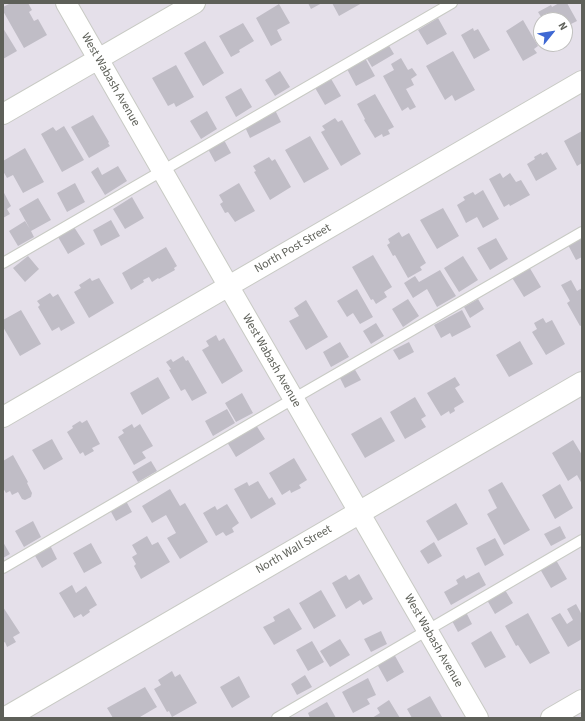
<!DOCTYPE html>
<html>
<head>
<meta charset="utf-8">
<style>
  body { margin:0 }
  #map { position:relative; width:585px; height:721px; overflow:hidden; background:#e5e0ea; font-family:"Source Sans 3",sans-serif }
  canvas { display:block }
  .frame { position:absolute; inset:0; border:4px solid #5e6059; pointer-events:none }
  .north { position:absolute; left:533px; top:12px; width:40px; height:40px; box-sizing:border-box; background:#fff; border:1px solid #bfbfbd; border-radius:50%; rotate:60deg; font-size:11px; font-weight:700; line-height:16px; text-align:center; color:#5e6059 }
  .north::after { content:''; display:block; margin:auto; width:14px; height:18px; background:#3e68d3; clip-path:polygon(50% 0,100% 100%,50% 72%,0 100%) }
</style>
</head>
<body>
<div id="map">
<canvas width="585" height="721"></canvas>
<div class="frame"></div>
<div class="north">N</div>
</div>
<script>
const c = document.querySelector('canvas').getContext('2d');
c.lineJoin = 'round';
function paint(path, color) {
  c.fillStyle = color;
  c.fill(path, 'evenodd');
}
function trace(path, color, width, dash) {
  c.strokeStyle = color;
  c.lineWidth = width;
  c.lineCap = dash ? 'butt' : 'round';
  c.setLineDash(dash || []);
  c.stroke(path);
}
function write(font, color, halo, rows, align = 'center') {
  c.font = font + ' "Source Sans 3",sans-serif';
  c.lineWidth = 3;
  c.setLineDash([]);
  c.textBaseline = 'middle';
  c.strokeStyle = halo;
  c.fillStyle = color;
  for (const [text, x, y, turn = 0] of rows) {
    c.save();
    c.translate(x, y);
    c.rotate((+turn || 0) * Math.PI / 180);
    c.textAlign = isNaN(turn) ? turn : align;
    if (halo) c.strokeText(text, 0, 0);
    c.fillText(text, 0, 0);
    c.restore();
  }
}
paint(new Path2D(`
  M11,3H28L32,10L29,12L34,21L38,19L47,35L24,48L3,11V7Z
  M308,3H322L311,9Z
  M332,3H362L339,16Z
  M559,3H567L577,21L569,25L570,28L565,31V20H543L538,12L551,5L552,7Z
  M279,4L290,23L277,30L282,40L271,46L256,18Z
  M438,18L447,34L427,45L418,30Z
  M523,20L538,46L534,49L537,53L523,61L506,31Z
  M243,23L254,41L239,50L240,52L231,57L219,36Z
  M3,28L17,51L3,59Z
  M473,28L474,31L478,29L490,50L474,59L461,35Z
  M205,41L224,73L203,86L184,53Z
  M388,44L394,54L372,67L366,57Z
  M453,51L475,90L455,101L452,95L445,100L426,66Z
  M365,58L375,76L356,86L347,69Z
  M401,58L408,70L412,68L417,75L411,79L414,85L406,89L416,107L410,110L408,107L402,111L383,76L394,70L391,64Z
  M176,65L194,97L176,107L174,103L168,106L152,78Z
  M280,71L290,87L275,96L265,80Z
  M330,77L341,96L325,105L314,86Z
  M241,88L252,107L236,117L225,97Z
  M375,94L394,127L388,130L390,134L383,137L382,134L375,138L364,120L365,119L357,104Z
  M275,110L281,122L250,138L245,127Z
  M207,111L217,129L201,139L190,121Z
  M93,115L109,142L108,143L110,146L89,158L71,127Z
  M335,118L338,122L342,120L361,154L341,166L321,132L325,130L322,126Z
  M64,126L84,160L62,172L41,134L53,127L56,131Z
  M582,131V163L577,166L564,141Z
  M310,136L329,169L304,183L285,150Z
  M224,140L231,153L215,162L208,149Z
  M25,148L44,182L23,193L13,175L7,178L3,171V161Z
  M547,152L557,169L536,181L527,164L535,159L534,157L541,153L542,155Z
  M269,157L272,161L275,159L291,187L270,200L254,172L256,171L253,166Z
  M118,166L127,181L105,195L91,172L98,167L102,175Z
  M500,173L503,178L510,173L516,182L521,180L530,195L510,206L509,204L504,207L489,179Z
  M75,183L85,202L67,212L57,193Z
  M239,183L255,211L235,222L228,212L225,213L220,204L223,202L219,195Z
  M483,190L499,219L483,228L477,217L466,223L457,205L465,200L463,197L473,192L475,195Z
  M3,191L11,206L7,209L10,214L3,218Z
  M132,197L144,218L125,229L113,209Z
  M38,198L51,220L31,231L34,237L18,246L9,231L25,221L30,229L19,209Z
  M443,208L459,236L437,249L420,220Z
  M111,220L120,236L101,246L93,230Z
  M74,227L85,244L68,254L58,237Z
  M399,232L402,237L409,233L426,263L420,267L422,270L408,278L395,255L393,256L387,245L390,243L388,239Z
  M582,235V257L576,260L567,243Z
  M496,238L508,259L490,270L477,248Z
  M166,247L177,266L174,268L175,270L159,279L158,278L152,282L149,277L143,280L144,282L131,290L122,273Z
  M373,255L392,287L384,292L387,297L376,304L373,299L371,300L352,267Z
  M28,256L39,269L25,282L13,268Z
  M463,256L478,280L459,292L444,268Z
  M528,265L541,287L524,297L511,276Z
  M440,270L456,296L437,307L427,289L413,298L404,283L415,276L419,282Z
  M90,278L92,281L99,278L114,303L89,318L74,292L81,288L79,285Z
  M571,280L577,291L582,288V325L580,326L567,303L570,301L561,285Z
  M357,289L373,317L360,324L353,313L347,317L337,301Z
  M50,293L53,297L58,294L75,323L61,331L59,327L52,331L38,307L40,305L37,301Z
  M408,299L419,316L403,327L392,309Z
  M478,299L484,309L470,318L464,307Z
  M306,300L328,337L306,350L289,321L299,316L294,308Z
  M21,310L41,344L20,356L3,327V320Z
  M462,310L471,327L452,337L450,333L441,338L434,325Z
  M543,318L546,323L552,320L565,344L546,355L532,332L537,329L534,323Z
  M376,323L384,336L371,344L363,331Z
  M216,335L219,341L224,338L243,371L222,384L202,350L209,346L206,341Z
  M520,341L533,364L509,377L496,355Z
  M340,342L349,357L331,367L323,352Z
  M409,342L414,352L399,360L393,350Z
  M183,356L186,361L188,360L207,393L192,401L185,389L181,391L169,370L171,369L166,362L171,359L173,362Z
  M354,368L361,380L345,388L339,376Z
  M158,377L170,398L142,415L130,393Z
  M455,377L460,385L455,388L464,402L454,408L455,411L450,414L449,411L441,416L427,393Z
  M242,393L253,413L236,422L225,403Z
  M415,397L426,416L421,419L426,427L405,439L390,412Z
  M227,409L235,423L213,436L205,421Z
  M381,417L395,441L365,458L351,434Z
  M87,420L100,444L92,448L94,451L85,456L83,452L80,454L67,432L73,428L72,426L80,421L82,423Z
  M132,424L134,428L140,424L153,446L142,452L146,458L134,465L118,437L124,433L122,430Z
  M256,425L265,439L236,457L227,442Z
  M52,439L63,459L44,470L32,450Z
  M573,440L582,455V484L577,475L568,481L552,453Z
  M13,455L28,482L27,483L32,493L31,497L25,500L22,499L18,492L12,495L10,491L6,493L3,488V461Z
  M294,458L307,480L299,485L301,488L291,493L290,490L282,495L269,473Z
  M151,461L157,471L138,482L132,472Z
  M258,481L269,499L272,497L276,504L251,519L234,489L247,482L249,486Z
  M502,482L530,530L504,545L487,514L497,508L488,490Z
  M560,484L573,508L555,519L542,495Z
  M170,489L180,506L185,503L208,542L180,559L167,538L176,533L166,515L152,523L142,506Z
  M126,501L132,512L116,521L110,510Z
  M456,503L468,524L438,541L426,521Z
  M227,504L239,523L232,528L234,532L226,536L223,532L216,536L203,513L215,506L217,510Z
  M33,521L41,537L24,547L15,531Z
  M560,526L566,538L551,546L544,534Z
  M147,536L152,545L158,542L170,562L141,579L134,566L136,564L132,557L137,554L132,545Z
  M495,538L504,555L485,566L476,548Z
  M3,542L10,554L3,558Z
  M434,542L442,556L428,564L420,551Z
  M91,543L102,563L84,573L73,553Z
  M50,545L57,559L42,568L34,554Z
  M556,560L567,579L551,588L540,569Z
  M479,572L486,585L451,605L444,592L458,584L456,580L464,575L466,579Z
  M359,574L373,599L363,605L360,600L346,609L332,583L346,575L349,580Z
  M72,585L76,593L86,586L97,605L89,610L90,612L83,617L81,614L74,618L59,593Z
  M321,590L336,616L314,629L299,603Z
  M505,590L513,603L495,614L487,600Z
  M576,604L582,615V639L568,647L551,618L560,613L567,624L573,620L567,609Z
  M3,607L20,633L13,637L16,642L7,647L5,642L3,643Z
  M289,608L302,629L274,645L263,627L275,621L273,617Z
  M466,612L472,624L458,632L451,619Z
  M528,613L550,653L530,664L518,645L516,646L505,626Z
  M381,631L387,644L371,652L364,639Z
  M491,631L506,657L485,668L471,643Z
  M340,639L350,655L330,667L320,651Z
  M312,641L324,662L308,671L296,650Z
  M394,654L404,672L387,682L377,664Z
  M172,671L175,677L180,674L197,703L172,717L169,711L167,712L154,689L161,685L158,680Z
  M305,675L312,687L297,695L291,684Z
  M239,676L250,697L232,708L220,687Z
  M368,678L376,695L367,699L370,704L353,713L342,692Z
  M145,687L157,707L140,717L141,718H113L107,708Z
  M430,696L442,717L440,718H412L407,709Z
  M389,700L400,718H372L380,713L377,708Z
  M327,702L336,718H310L308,713Z`), '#c0bdc6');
const service = new Path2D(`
  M3,263L452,3
  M3,568L293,399L582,232
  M277,718L582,540`);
const minor = new Path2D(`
  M66,3L229,287L478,718
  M3,114L195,3
  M3,417L582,81
  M551,718L582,700`);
const tertiary = new Path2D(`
  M6,718L582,383`);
trace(service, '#c8cac4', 12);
trace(minor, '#c8cac4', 22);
trace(tertiary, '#c8cac4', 24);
trace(service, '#fff', 10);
trace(minor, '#fff', 20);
trace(tertiary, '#fff', 22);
write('12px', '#5e6059', '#fff', [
  ["West Wabash Avenue",110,80,60],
  ["North Post Street",293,249,-30],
  ["West Wabash Avenue",271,361,60],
  ["North Wall Street",294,550,-30],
  ["West Wabash Avenue",433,641,60]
]);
</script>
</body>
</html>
